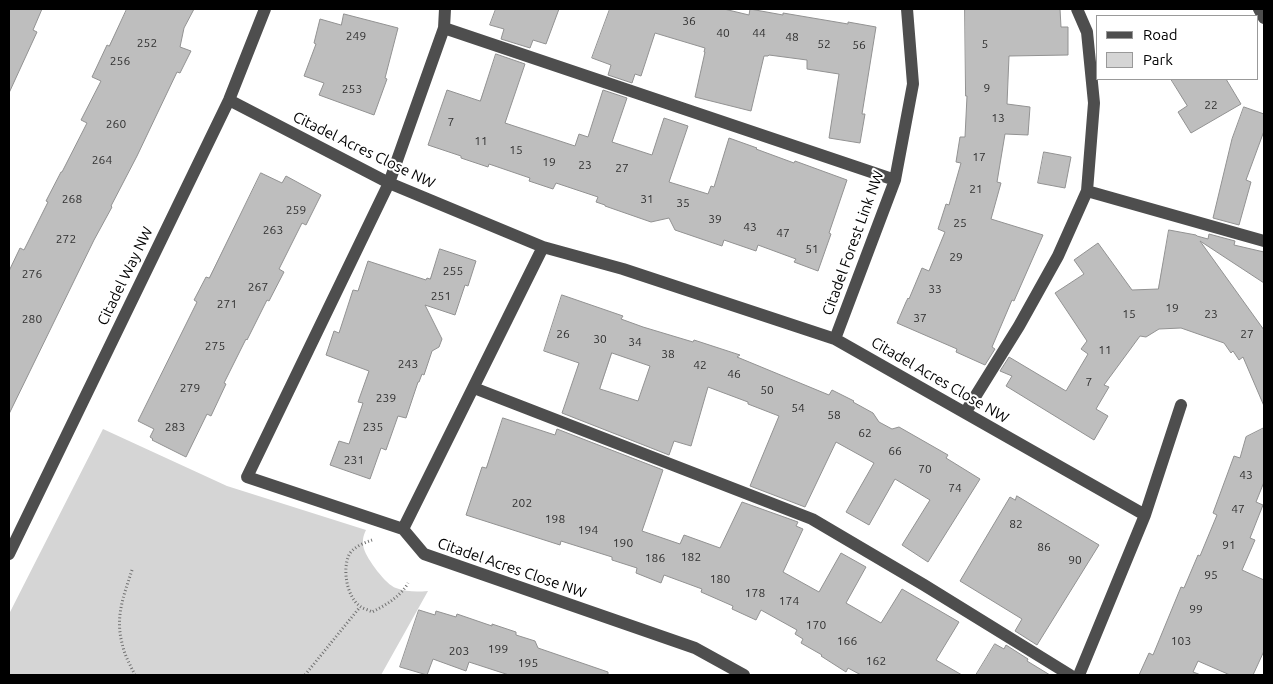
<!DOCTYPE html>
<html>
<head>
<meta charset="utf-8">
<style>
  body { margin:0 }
  #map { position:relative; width:1273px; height:684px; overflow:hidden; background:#fff; font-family:Ubuntu,sans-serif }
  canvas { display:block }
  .frame { position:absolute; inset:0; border:10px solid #000; pointer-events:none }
  .legend { position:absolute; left:1096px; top:15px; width:162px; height:65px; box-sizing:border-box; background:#fff; border:1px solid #999; margin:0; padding:6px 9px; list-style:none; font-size:15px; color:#000 }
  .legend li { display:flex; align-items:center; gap:10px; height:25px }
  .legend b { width:25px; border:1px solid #999 }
</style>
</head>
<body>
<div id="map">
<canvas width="1273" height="684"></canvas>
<div class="frame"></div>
<ul class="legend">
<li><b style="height:6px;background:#4e4e4e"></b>Road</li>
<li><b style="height:14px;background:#d5d5d5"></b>Park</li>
</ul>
</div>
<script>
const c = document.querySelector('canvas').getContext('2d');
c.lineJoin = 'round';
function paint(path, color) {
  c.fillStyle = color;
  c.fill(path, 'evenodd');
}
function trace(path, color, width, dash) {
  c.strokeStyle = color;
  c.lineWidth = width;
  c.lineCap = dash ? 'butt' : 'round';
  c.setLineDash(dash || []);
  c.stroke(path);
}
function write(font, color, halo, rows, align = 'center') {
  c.font = font + ' Ubuntu,sans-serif';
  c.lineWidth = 4;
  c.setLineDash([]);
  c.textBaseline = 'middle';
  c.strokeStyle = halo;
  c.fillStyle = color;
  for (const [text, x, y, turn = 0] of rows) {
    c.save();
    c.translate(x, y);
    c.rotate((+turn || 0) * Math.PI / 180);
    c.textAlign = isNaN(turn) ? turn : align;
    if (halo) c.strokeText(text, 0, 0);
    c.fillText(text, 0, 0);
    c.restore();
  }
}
paint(new Path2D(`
  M103,429L227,486L366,530C363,536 362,541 364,549C367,559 386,585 396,588C407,592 416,592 428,591L381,675H9V614Z`), '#d5d5d5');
const building = new Path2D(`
  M9,9H42L33,30L37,32L9,93Z
  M127,9H194L184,28L180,47L191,51L180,73L177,72L137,156L111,206L112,207L94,240L9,414V271L20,248L24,250L48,202L46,201L61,172H62L87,123L81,120L101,81L92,77L107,45L109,46Z
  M496,9H559L546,44L533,40L530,48L501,39L504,29L490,25Z
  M610,9H724L749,15L750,9L783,15V13L848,24V22L876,27L862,114H865L860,143L829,138L839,74L807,69V60L769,55L768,56H764L751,111L695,97L705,52H704L705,48L655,33L641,76L635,74L632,83L608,75L611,65L592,58Z
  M965,9H1060L1061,27H1068V55L1009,56L1007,104L1030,107L1028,135L1005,134L997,182L1001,183L991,219L1043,235L1014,301L1012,300L992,347L995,349L985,365L956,352L957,349L897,323L906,302L908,298L909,299L922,268L929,271L945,232L938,229L946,204L949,205L961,163L956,162L960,137H965L967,96H966Z
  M344,14L398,28L385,78L387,79L374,115L319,95L324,83L304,76L316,44L314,43L320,19L341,25Z
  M496,54L525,64L505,123L575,146L579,134L588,137L603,90L627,98L612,142L652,155L664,118L688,126L669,182L708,194L711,186L714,187L729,138L757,148L756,149L794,163L795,161L847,180L829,233L831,234L818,271L794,262L796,259L758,245L756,251L724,240L722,246L675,230L669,218L651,222L605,206V205L596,202L598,197L556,183L553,189L529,181L530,178L489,164L488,167L461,158V156L428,145L447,90L480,101Z
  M1171,79H1226L1241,104L1191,133L1178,112L1187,106Z
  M1244,107L1264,114V131L1246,180L1251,182L1239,225L1213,218L1232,139Z
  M1044,152L1071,157L1065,188L1038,183Z
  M261,173L282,183L286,176L321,195L306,225L302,223L279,269L284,272L269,301L267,300L247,340L246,339L224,383L226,384L211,416L207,414L186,457L152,440L153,439L150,437L154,429L138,421L197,302L194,300L206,277L209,278Z
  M1169,230L1196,235L1197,236L1208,239L1209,234L1235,241L1234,245L1264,252V283L1200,241L1264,330V406L1243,357L1239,360L1233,351L1231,353L1224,343L1181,328L1159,329L1146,337L1140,336L1104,385L1109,387L1096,409L1108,416L1094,440L1006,386L1012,376L1000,371L1009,357L1066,391L1088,354L1081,349L1087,341L1055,293L1084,274L1074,260L1098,243L1132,290L1158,289Z
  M440,249L476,261L468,286L465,285L455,315L425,305L442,339L439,347L432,351L424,375L422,374L419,382H418L406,418L398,416L386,450L381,448L370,479L330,465L339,441L349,444L363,403L358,402L369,371L326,355L334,331L339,333L353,290L358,291L368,261L426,280L427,278L430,279Z
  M562,295L623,316L621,319L643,327L693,342L694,340L740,355L737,357L829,395L832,390L854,401L853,402L873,413L879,422L892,429L899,427L948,455L946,458L980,479L928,562L902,545L930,500L895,479L869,525L846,512L874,463L836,442L805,507L750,486L779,416L748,404V402L708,387L691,446L674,441L669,455L562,413L579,363L544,351ZM612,353L650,366L638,401L600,389Z
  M503,418L555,435L557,429L663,470L642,531L680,544L684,535L720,548L742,502L798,522L796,526L803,529L783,572L819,592L841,553L866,567L846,603L881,623L902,589L959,622L936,660L962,675H861L848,668L846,672L821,656L822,655L801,643L803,639L795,634L797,630L761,610L756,620L732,609L733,606L701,592L702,589L664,575L661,583L636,573L637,568L612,560V557L561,541L560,545L466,515L482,467L486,468Z
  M1264,428V482L1256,502L1263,505L1250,538L1255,540L1242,570L1264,580V651L1253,675H1230L1198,661L1193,672L1201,675H1139L1149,653L1153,655L1181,587L1184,588L1198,555L1200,556L1217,515L1213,513L1234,456L1240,458L1246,437Z
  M1017,496L1099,545L1037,645L1015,631L1022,619L960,581L1010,497L1015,500Z
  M419,610L435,615L436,611L456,617L457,614L492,626V624L516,632V635L535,641L538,648L608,672V675H509L469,662L466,671L433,659L427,675L400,667Z
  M995,644L1004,649L1006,645L1028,659L1027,661L1050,675H976Z`);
paint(building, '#bebebe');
trace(building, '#929292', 1);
trace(new Path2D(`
  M372,540C364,543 353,547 349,555C342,570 347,598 361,607C364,609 369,610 372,612C386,605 400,597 408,583
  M132,570C124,595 115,616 122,643C124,654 130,665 135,675
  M305,675L360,607`), '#707070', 3, [1, 2.5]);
trace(new Path2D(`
  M1259,9L1264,18
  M444,28L895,180
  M229,100L389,183L543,247L623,269L835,339L1145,515
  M1087,191L1264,241
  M543,247L403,529L424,554L695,648L744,675
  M835,339L895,180L913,84L907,9
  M474,388L812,519L924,585L1070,675
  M965,413L1019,326L1058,256L1087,191L1094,103L1087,32L1077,9
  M403,529L247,477L389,183L444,28L445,9
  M9,554L229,100L265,9
  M1079,675L1145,515L1181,405`), '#4e4e4e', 12);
write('12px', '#303030', null, [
  ["36",689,21],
  ["40",723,33],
  ["44",759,33],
  ["249",356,36],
  ["48",792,37],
  ["252",147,43],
  ["52",824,44],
  ["5",985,44],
  ["56",859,45],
  ["256",120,61],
  ["9",987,88],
  ["253",352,89],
  ["22",1211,105],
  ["13",998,118],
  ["7",451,122],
  ["260",116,124],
  ["11",481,141],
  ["15",516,150],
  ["17",979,157],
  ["264",102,160],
  ["19",549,162],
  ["23",585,165],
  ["27",622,168],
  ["21",976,189],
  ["268",72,199],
  ["31",647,199],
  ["35",683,203],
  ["259",296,210],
  ["39",715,219],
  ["25",960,223],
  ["43",750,227],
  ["263",273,230],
  ["47",783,233],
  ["272",66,239],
  ["51",812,249],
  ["29",956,257],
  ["255",453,271],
  ["276",32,274],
  ["267",258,287],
  ["33",935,289],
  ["251",441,296],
  ["271",227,304],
  ["19",1172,308],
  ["15",1129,314],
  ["23",1211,314],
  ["37",920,318],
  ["280",32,319],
  ["26",563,334],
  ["27",1247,334],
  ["30",600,339],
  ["34",635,342],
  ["275",215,346],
  ["11",1105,350],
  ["38",668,354],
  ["243",408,364],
  ["42",700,365],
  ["46",734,374],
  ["7",1089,382],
  ["279",190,388],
  ["50",767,390],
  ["239",386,398],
  ["54",798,408],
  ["58",834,415],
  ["283",175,427],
  ["235",373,427],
  ["62",865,433],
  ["66",895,451],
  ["231",354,460],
  ["70",925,469],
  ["43",1246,475],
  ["74",955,488],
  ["202",522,503],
  ["47",1238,509],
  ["198",555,519],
  ["82",1016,524],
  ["194",588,530],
  ["190",623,543],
  ["91",1229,545],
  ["86",1044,547],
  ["182",691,557],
  ["186",655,558],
  ["90",1075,560],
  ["95",1211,575],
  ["180",720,579],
  ["178",755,593],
  ["174",789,601],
  ["99",1196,609],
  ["170",816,625],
  ["166",847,641],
  ["103",1181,641],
  ["199",498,649],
  ["203",459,651],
  ["162",876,661],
  ["195",528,663]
]);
write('15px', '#000', '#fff', [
  ["Citadel Acres Close NW",364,150,26],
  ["Citadel Forest Link NW",853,243,-70],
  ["Citadel Way NW",125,276,-64],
  ["Citadel Acres Close NW",940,380,30],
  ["Citadel Acres Close NW",512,568,19]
]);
</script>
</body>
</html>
